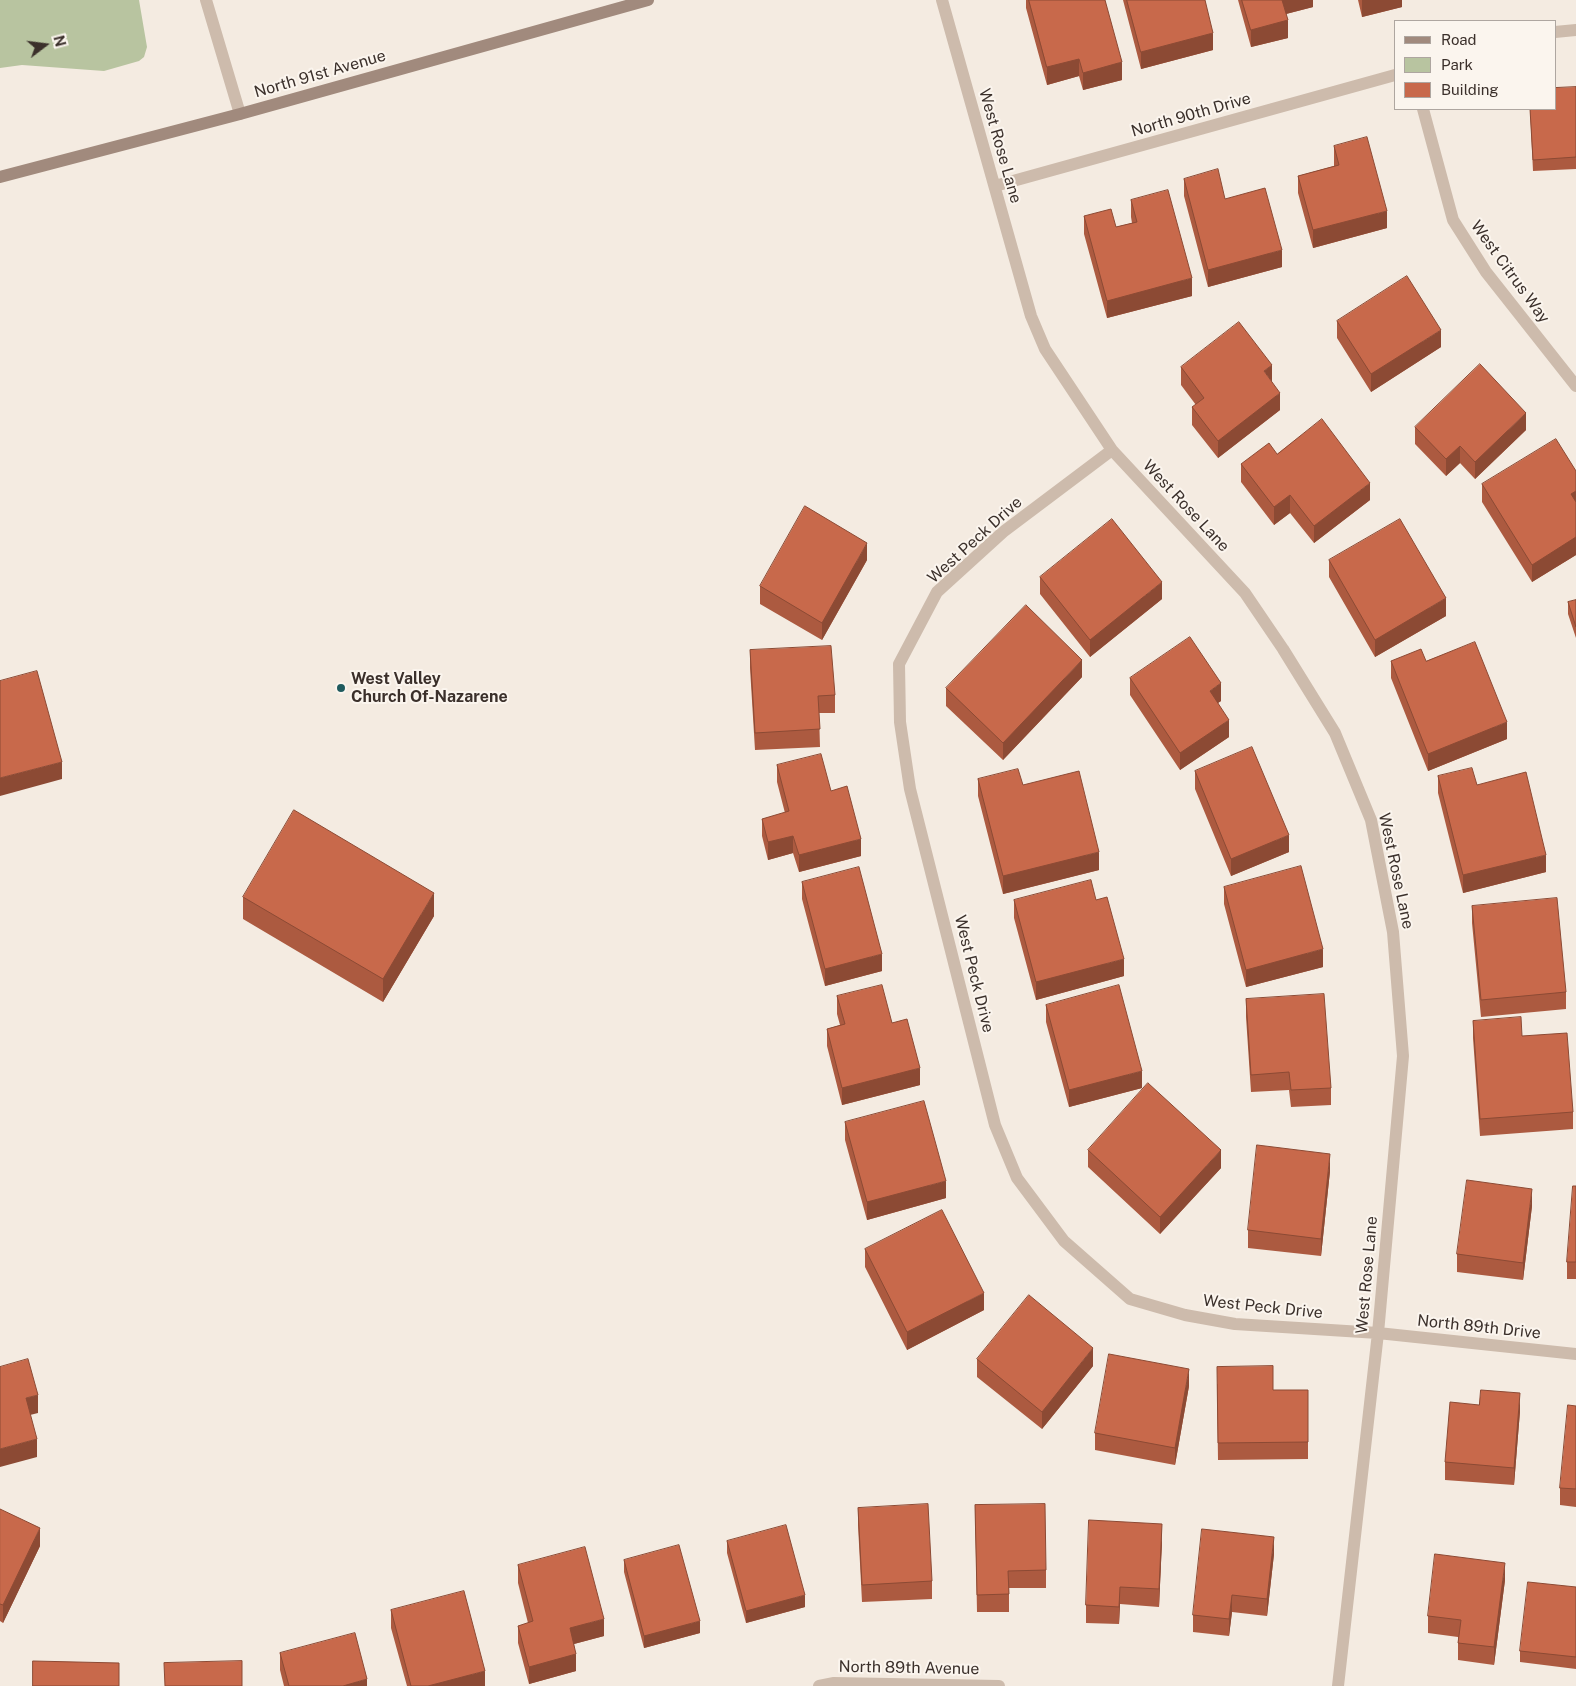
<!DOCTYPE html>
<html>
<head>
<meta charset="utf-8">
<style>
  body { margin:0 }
  #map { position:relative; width:1576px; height:1686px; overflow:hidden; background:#f4ebe1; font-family:"Public Sans",sans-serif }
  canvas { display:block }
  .legend { position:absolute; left:1394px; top:20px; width:162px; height:90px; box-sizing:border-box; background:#fbf5ee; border:1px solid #aea6a0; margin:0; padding:6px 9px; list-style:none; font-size:15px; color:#3b302b }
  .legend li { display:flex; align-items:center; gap:10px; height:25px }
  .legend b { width:25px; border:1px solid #aea6a0 }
  .north { position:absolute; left:20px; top:20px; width:50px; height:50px; -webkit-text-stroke:4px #fbf5ee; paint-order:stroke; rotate:75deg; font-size:14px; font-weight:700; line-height:20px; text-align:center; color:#3b302b }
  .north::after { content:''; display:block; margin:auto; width:18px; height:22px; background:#3b302b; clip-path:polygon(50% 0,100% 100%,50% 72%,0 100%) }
</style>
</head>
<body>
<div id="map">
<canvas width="1576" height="1686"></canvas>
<ul class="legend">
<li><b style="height:6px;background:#a18a7d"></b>Road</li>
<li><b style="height:14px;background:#b8c4a0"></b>Park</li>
<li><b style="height:14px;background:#c8694b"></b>Building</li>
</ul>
<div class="north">N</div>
</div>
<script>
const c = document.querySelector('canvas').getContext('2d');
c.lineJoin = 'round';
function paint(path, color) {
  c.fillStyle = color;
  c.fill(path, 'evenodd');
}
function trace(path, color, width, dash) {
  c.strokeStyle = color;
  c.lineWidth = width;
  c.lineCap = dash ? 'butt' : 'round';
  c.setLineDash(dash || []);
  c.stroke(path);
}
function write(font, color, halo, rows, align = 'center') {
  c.font = font + ' "Public Sans",sans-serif';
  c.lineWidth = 4;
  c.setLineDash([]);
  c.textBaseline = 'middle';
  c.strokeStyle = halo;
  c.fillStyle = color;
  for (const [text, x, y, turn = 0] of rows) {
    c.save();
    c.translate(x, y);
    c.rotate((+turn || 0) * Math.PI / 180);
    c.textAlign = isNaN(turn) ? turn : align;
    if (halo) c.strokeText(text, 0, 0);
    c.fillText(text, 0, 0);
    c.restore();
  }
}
paint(new Path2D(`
  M0,0H139L147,47L144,57L139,61L104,71L22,65L0,68Z`), '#b8c4a0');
trace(new Path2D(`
  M206,0L240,114`), '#cdbbac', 12);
trace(new Path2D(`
  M942,0L1031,316L1045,349L1112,450L1245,593L1283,649L1335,733L1371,820L1393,932L1403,1056L1378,1333L1338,1686
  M1555,32L1576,30
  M1423,109L1453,220L1486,272L1576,386
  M995,186L1395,75
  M1112,450L1003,532L937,592L899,664L900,722L910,789L995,1125L1017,1178L1064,1241L1130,1299L1185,1315L1235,1324L1378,1333L1576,1354
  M819,1686L834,1683L999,1686`), '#cdbbac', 12);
trace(new Path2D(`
  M0,177L240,114L648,0`), '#a18a7d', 12);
paint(new Path2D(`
  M1026,0H1105L1122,80L1083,90L1079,76L1047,85L1026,8Z
  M1123,0H1205L1213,50L1141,69Z
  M1238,0H1313V7L1286,14L1288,38L1251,47Z
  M1358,0H1402V7L1362,17Z
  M1576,87V169L1533,171L1530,109H1555Z
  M1334,146L1387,228L1313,248L1298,193V176L1334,166Z
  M1184,179L1225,199L1282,267L1208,287L1184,196Z
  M1131,200L1192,296L1107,318L1084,234V216L1116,227L1132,223L1131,217Z
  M1337,321L1441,347L1371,392L1337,338Z
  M1181,367L1272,382L1280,410L1218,458L1192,425V407L1196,405L1181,385Z
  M1415,427L1526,430L1475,479L1460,463L1446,476L1415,444Z
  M1277,454L1370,500L1314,543L1290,513L1274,525L1241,482V464Z
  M1576,471V555L1532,582L1482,502V484Z
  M867,560L822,640L760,604V586Z
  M1329,560L1446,616L1375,657L1329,577Z
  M1040,577L1162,599L1090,657L1040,594Z
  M1576,600V638L1568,614V602Z
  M750,650L835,695V713H819L820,747L755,750L750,668Z
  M1391,661H1426L1507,739L1428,771L1391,678Z
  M1082,677L1003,760L946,706V688Z
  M1130,678L1221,701L1218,703L1229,737L1180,770L1130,695Z
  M777,765L831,791L861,856L799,872L793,853L768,860L762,836V819L785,813L777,782Z
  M1195,771L1289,852L1231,876L1195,789Z
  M1438,776L1477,785L1546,872L1463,893L1438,793Z
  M978,779L1023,785L1099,870L1003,894L978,796Z
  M802,882L882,971L825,986L802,899Z
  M1224,887L1323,967L1246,987L1224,904Z
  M243,897L434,916L383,1002L243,919Z
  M1014,900L1124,976L1036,1000L1014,918Z
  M1472,906L1566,992V1009L1481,1017L1472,923Z
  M837,996L892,1023L920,1085L842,1105L827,1046V1029L840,1025L837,1014Z
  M1246,999L1331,1088V1105L1291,1107L1289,1090L1251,1092L1246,1017Z
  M1046,1005L1142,1088L1069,1107L1046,1022Z
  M1473,1021L1522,1036L1573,1112V1129L1480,1136L1473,1038Z
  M845,1122L946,1198L867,1220L845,1140Z
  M1088,1150L1221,1168L1160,1234L1088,1167Z
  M1330,1171L1321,1256L1248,1248V1230Z
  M1576,1186V1279H1567V1262Z
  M1532,1206L1523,1280L1457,1272V1254Z
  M865,1249L984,1310L907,1350L865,1267Z
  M977,1359L1093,1366L1042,1429L977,1377Z
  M1217,1384L1273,1390H1308V1459L1218,1460Z
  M1189,1386L1175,1465L1095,1450V1433Z
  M1576,1406V1507L1560,1505V1488Z
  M1520,1411L1514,1485L1445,1480V1462Z
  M975,1505L1046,1570V1588H1009V1612H977Z
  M858,1508L932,1581V1599L862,1602L858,1525Z
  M0,1509L40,1546L3,1623L0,1621Z
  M727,1541L805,1607L746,1623L727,1553Z
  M1162,1541L1159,1607L1120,1604L1119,1624L1086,1623V1605Z
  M1274,1554L1267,1616L1232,1612L1229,1636L1193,1632V1615Z
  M624,1560L700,1633L644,1648L624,1572Z
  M518,1565L604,1636L574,1644L576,1671L529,1684L518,1643V1626L528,1623L518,1583Z
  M1505,1580L1494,1665L1458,1660V1637L1428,1633V1616Z
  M1576,1587V1669L1520,1662V1651Z
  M391,1610L485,1686H407L391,1628Z
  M280,1653L367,1686H284L280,1670Z`), '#ac5a40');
paint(new Path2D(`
  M1282,0H1313V7L1282,15Z
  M1362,0H1402V7L1362,17Z
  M1288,20V38L1251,47V30Z
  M1213,33V50L1141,69V52Z
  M1079,59V76L1047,85V67Z
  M1122,62V80L1083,90V73Z
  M1387,211V228L1313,248V230Z
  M1282,250V267L1208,287V270Z
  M1192,278V296L1107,318V301Z
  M1441,330V347L1371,392V374Z
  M1272,365V382L1264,371Z
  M1280,393V410L1218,458V441Z
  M1526,413V430L1475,479V462Z
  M1460,446V463L1446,476V459Z
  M1370,483V500L1314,543V526Z
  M1576,491V508L1571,494Z
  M1290,495V513L1274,525V507Z
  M1576,537V555L1532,582V565Z
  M867,543V560L822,640V623Z
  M1162,582V599L1090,657V640Z
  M1446,598V616L1375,657V640Z
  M1082,660V677L1003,760V743Z
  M1221,683V701L1210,708V691Z
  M1229,720V737L1180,770V753Z
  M1507,722V739L1428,771V754Z
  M62,762V779L0,796V778Z
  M1289,835V852L1231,876V859Z
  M793,836V853L768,860V842Z
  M861,839V856L799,872V855Z
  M1099,852V870L1003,894V876Z
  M1546,855V872L1463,893V875Z
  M434,893V916L383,1002V979Z
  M1323,949V967L1246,987V970Z
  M882,954V971L825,986V969Z
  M1124,959V976L1036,1000V982Z
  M920,1068V1085L842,1105V1088Z
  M1142,1071V1088L1069,1107V1090Z
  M1221,1150V1168L1160,1234V1217Z
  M1330,1154V1171L1321,1256V1239Z
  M946,1181V1198L867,1220V1202Z
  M1532,1189V1206L1523,1280V1263Z
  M984,1293V1310L907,1350V1332Z
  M1093,1348V1366L1042,1429V1412Z
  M1189,1369V1386L1175,1465V1448Z
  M1520,1393V1411L1514,1485V1468Z
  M38,1395V1413L26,1416V1398Z
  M37,1439V1457L0,1467V1449Z
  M1162,1524V1541L1159,1607V1589Z
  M40,1528V1546L3,1623V1605Z
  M1274,1537V1554L1267,1616V1599Z
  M1505,1563V1580L1494,1665V1647Z
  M1120,1587V1604L1119,1624V1607Z
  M805,1595V1607L746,1623V1611Z
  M1232,1595V1612L1229,1636V1619Z
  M604,1619V1636L570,1645V1628Z
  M700,1621V1633L644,1648V1636Z
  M576,1654V1671L529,1684V1667Z
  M485,1671V1686H428Z
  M367,1679V1686H343Z`), '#8c4a34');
const building = new Path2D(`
  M1029,0H1105L1122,62L1083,73L1079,59L1047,67Z
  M1127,0H1205L1213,33L1141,52Z
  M1242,0H1282L1288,20L1251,30Z
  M1576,87V157L1533,160L1530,109H1555V88Z
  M1367,137L1387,211L1313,230L1298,176L1339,165L1334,146Z
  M1218,169L1225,199L1265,188L1282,250L1208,270L1184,179Z
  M1168,190L1192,278L1107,301L1084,216L1111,209L1116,227L1137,222L1131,200Z
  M1407,276L1441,330L1371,374L1337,321Z
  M1239,322L1272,365L1264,371L1280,393L1218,441L1192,407L1204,398L1181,367Z
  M1480,364L1526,413L1475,462L1460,446L1446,459L1415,427Z
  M1322,419L1370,483L1314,526L1290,495L1274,507L1241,464L1269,443L1277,454Z
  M1556,439L1576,471V491L1571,494L1576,502V537L1532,565L1482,484Z
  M805,506L867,543L822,623L760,586Z
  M1112,519L1162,582L1090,640L1040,577Z
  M1400,519L1446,598L1375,640L1329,560Z
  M1576,600V627L1568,602Z
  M1026,605L1082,660L1003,743L946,688Z
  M1190,637L1221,683L1210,691L1229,720L1180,753L1130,678Z
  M1475,642L1507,722L1428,754L1391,661L1421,649L1426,661Z
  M831,646L835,695L818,696L820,729L755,733L750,650Z
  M37,671L62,762L0,778V681Z
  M1252,747L1289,835L1231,859L1195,771Z
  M821,754L831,791L847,786L861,839L799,855L793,836L768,842L762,819L789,811L777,765Z
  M1472,768L1477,785L1526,772L1546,855L1463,875L1438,776Z
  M1018,769L1023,785L1079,771L1099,852L1003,876L978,779Z
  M294,810L434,893L383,979L243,897Z
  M1301,866L1323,949L1246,970L1224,887Z
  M859,867L882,954L825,969L802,882Z
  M1091,880L1096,900L1107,897L1124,959L1036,982L1014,900Z
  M1557,898L1566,992L1481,1000L1472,906Z
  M882,985L892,1023L907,1019L920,1068L842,1088L827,1029L845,1024L837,996Z
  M1119,985L1142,1071L1069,1090L1046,1005Z
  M1324,994L1331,1088L1291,1090L1289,1072L1251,1075L1246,999Z
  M1521,1017L1522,1036L1567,1033L1573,1112L1480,1119L1473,1021Z
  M1148,1083L1221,1150L1160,1217L1088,1150Z
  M924,1101L946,1181L867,1202L845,1122Z
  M1257,1145L1330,1154L1321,1239L1248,1230Z
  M1467,1180L1532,1189L1523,1263L1457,1254Z
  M1573,1186H1576V1262H1567Z
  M942,1210L984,1293L907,1332L865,1249Z
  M1029,1295L1093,1348L1042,1412L977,1359Z
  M1109,1354L1189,1369L1175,1448L1095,1433Z
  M28,1359L38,1395L26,1398L37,1439L0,1449V1367Z
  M1273,1366V1390H1308V1442L1218,1443L1217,1367Z
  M1481,1390L1520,1393L1514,1468L1445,1462L1450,1402L1479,1405Z
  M1568,1405L1576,1406V1489L1560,1488Z
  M928,1504L932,1581L862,1585L858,1508Z
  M1045,1504L1046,1570L1008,1571L1009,1594L977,1595L975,1505Z
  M0,1509L40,1528L3,1605L0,1604Z
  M1089,1520L1162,1524L1159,1589L1120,1587L1119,1607L1086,1605Z
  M786,1525L805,1595L746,1611L727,1541Z
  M1202,1529L1274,1537L1267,1599L1232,1595L1229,1619L1193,1615Z
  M679,1545L700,1621L644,1636L624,1560Z
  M585,1547L604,1619L570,1628L576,1654L529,1667L518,1626L533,1621L518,1565Z
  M1435,1554L1505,1563L1494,1647L1458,1643L1461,1620L1428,1616Z
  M1528,1582L1576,1587V1657L1520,1651Z
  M464,1591L485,1671L428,1686H411L391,1610Z
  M355,1633L367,1679L343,1686H289L280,1653Z
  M33,1661L119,1663V1686H33Z
  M242,1661V1686H165L164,1663Z`);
paint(building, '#c8694b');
trace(building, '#8c4a34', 1);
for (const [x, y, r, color] of [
  [341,688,5,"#1f5a5e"]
]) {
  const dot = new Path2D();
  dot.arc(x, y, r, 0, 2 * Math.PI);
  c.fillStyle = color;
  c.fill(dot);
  trace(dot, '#fbf5ee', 2);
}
write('16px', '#3b302b', '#fbf5ee', [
  ["North 91st Avenue",320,74,-16],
  ["North 90th Drive",1191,115,-16],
  ["West Rose Lane",1000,146,74],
  ["West Citrus Way",1510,272,54],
  ["West Rose Lane",1186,506,47],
  ["West Peck Drive",975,540,-42],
  ["West Rose Lane",1396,871,78],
  ["West Peck Drive",974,974,76],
  ["West Rose Lane",1367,1275,-85],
  ["West Peck Drive",1263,1307,6],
  ["North 89th Drive",1479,1327,6],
  ["North 89th Avenue",909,1668,1]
]);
write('bold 16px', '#3b302b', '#fbf5ee', [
  ["West Valley",351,679],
  ["Church Of-Nazarene",351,697]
], 'left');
</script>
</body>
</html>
